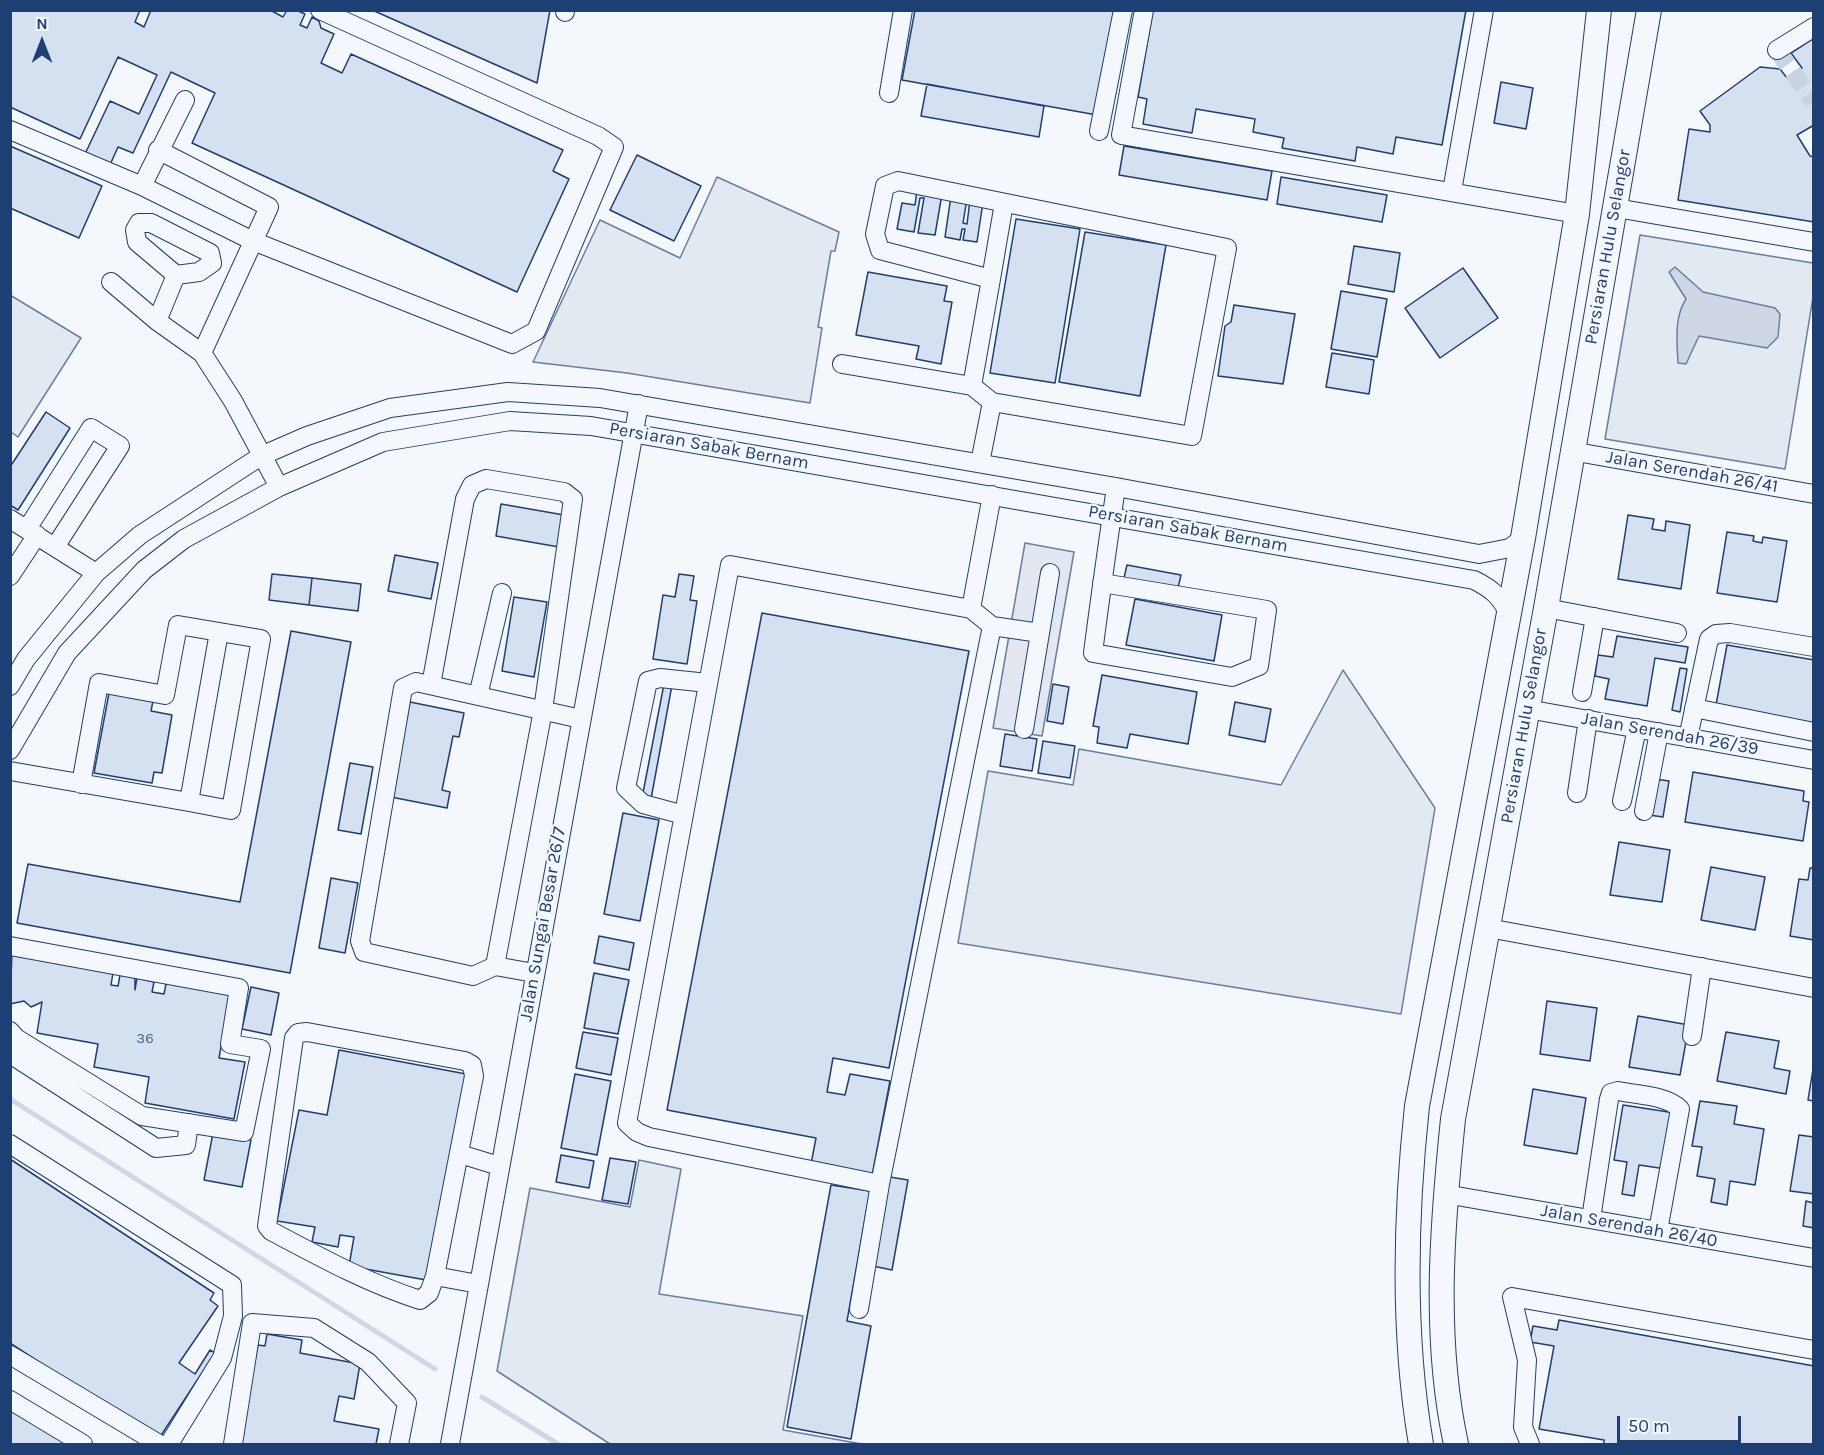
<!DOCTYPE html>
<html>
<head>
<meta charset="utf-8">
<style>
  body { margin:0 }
  #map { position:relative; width:1824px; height:1455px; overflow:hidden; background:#f4f7fb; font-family:Karla,sans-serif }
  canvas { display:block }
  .frame { position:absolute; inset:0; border:12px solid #1d3f73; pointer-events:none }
  .north { position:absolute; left:12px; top:12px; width:60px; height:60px; -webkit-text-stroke:4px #f4f7fb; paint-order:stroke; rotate:0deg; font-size:16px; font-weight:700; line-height:24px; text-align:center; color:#1d3f73 }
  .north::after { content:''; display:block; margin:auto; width:21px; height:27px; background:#1d3f73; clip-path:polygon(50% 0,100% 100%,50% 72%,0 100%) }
  .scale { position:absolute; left:1617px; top:1416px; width:124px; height:27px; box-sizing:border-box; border:3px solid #1d3f73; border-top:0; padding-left:8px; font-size:18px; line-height:21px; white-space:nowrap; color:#1d3f73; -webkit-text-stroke:4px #f4f7fb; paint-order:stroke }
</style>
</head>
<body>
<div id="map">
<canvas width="1824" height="1455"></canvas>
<div class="frame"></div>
<div class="north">N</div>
<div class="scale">50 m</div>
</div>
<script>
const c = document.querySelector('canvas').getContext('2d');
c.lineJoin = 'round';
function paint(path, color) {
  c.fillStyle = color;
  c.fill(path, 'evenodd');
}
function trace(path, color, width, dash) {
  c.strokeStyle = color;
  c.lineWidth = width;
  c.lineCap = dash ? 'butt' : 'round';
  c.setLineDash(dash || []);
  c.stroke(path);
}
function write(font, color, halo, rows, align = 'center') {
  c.font = font + ' Karla,sans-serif';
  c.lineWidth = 4.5;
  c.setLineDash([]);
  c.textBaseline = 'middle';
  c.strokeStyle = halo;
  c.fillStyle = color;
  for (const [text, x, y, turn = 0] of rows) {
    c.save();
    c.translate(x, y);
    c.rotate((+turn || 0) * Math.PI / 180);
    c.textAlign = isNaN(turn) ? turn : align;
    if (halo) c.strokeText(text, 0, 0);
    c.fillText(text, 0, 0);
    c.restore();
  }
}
const green = new Path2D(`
  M717,177L839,232L835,251H831L818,327L822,328L810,403L627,373L533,362L600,220L680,258Z
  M1640,235L1813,263V297L1785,469L1605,439Z
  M10,295L81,338L18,437L11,432Z
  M1343,670L1435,808L1401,1014L958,943L988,771L1073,785L1079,749L1281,785Z
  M639,1160L681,1169L659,1294L803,1316L783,1430L862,1444H610L497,1371L530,1188L630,1207Z`);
paint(green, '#e3e9f0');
trace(green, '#687fa3', 1.5);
const parking = new Path2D(`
  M1025,543L1074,552L1042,736L993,728Z`);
paint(parking, '#e3e8f0');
trace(parking, '#687fa3', 1.5);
const water = new Path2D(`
  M1675,267L1703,292L1775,308L1780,314L1778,337L1767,348L1699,336L1686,364L1678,363C1677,342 1674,317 1686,299L1669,272Z`);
paint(water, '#cfd7e4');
trace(water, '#687fa3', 1.5);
trace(new Path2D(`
  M10,1099L435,1369
  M482,1397L558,1444`), '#cfd7e4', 5);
const building = new Path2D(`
  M10,10H140L135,22L144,27L151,10H270L283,17L287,10H296L305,14L300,25L307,28L312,17L319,21L321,28L334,34L321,63L342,73L351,54L563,150L553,171L569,179L517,292L192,143L215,93L171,72L133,153L118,147L110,165L85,154L110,101L139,114L157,75L118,57L80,139L10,107Z
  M372,10H550L537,83Z
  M915,10H1117L1097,115L902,80Z
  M1153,10H1466L1442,145L1396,137L1393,154L1357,147L1355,161L1282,148L1284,138L1253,132L1255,119L1196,109L1192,133L1143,124L1147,99L1138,97Z
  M1814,38V125L1797,135L1810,156L1814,157V222L1678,200L1689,129L1710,132V125L1700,111L1760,67L1780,69L1787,78L1802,68L1791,53Z
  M1501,82L1533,88L1526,129L1494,123Z
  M927,84L1044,106L1039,137L921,116Z
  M10,146L102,186L79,238L10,208Z
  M1124,146L1272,171L1267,200L1119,175Z
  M637,155L701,186L674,241L610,210Z
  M1281,177L1387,195L1382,222L1277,204Z
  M917,190L942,194L935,235L918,233L924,198H920L914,232L897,229L902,203L915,205Z
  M951,196L967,199L963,223L967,224L970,200L983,202L977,242L963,240L965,229H962L960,240L945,237Z
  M1016,219L1080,229L1055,383L990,373Z
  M1085,232L1166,245L1140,396L1059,382Z
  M1354,246L1400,253L1394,292L1348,284Z
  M1463,268L1498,318L1440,358L1405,308Z
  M868,272L947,286L944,301L952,302L941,364L916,359L919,346L856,335Z
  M1341,291L1387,299L1377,357L1331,349Z
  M1234,305L1295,314L1283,384L1218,376L1225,326L1231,322Z
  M1332,353L1374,360L1369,394L1326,387Z
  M46,412L70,428L18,510L10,505V467Z
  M501,504L564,515L559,547L496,536Z
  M1628,515L1654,519L1652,529L1665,531L1666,521L1690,525L1681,589L1618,579Z
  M1727,532L1754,536L1753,541L1762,543L1763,537L1787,541L1777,602L1717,593Z
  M395,555L438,563L431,599L388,591Z
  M1127,565L1181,575L1178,588L1124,578Z
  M272,574L312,578L309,605L269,600Z
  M679,574L694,576L690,600L697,601L687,664L653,659L663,595L675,597Z
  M312,578L361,584L358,611L309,605Z
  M514,597L547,602L534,677L502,671Z
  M1135,599L1222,615L1214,661L1126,645Z
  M762,613L969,651L889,1068L833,1058L827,1092L845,1095L850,1074L890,1081L872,1176L811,1164L816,1138L667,1110Z
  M291,631L351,642L290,973L17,923L28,864L240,902Z
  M1617,636L1688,647L1685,663L1655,658L1647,706L1605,699L1609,679L1595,676L1598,655L1613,657Z
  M1727,645L1814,660V723L1716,705Z
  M1680,668L1687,669L1680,712L1672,710Z
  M1102,675L1197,692L1188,744L1130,734L1127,748L1097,743L1099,727L1093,726Z
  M664,684L672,685L651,799L642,798Z
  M1053,684L1069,687L1063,724L1047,721Z
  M109,693L153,701L151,711L172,715L162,773L154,772L152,783L94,773Z
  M410,702L464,713L459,737L453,736L442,790L450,792L447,808L391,797Z
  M1235,702L1271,709L1265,742L1229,735Z
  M1005,734L1037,739L1032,771L1000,766Z
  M1043,741L1075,746L1070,778L1038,773Z
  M350,763L373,767L361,834L338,830Z
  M1693,772L1804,791L1803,801L1809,802L1803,841L1685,822Z
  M1655,779L1669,781L1663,817L1649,815Z
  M623,813L659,820L640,921L604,914Z
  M1619,842L1670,850L1662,902L1610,895Z
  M1711,867L1765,877L1755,930L1701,920Z
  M1810,868H1814V940L1790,936L1799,879L1808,880Z
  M331,878L358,883L345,953L319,948Z
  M599,936L634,943L629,970L594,963Z
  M12,952L113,973L111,985L118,986L120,975L135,978V990L137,978L154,982L152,992L164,994L167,979L231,990L219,1058L245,1062L234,1119L145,1103L149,1077L94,1067L98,1044L37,1033L42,1002L31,1007L24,1001L10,1004Z
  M594,973L629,980L618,1034L584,1028Z
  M251,987L279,993L271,1035L242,1029Z
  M1547,1001L1597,1008L1590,1061L1540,1054Z
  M1638,1016L1689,1025L1680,1075L1629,1067Z
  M583,1032L618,1038L611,1075L576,1068Z
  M1726,1032L1779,1041L1774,1068L1790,1071L1786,1094L1717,1081Z
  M339,1050L466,1074L426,1280L349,1266L354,1237L340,1235L338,1247L312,1242L315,1227L277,1221L299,1110L327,1115Z
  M1814,1063V1101L1808,1100Z
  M575,1074L611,1081L597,1155L561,1148Z
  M1533,1089L1586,1098L1577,1154L1524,1145Z
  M1700,1101L1737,1106L1734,1124L1764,1129L1755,1185L1730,1181L1727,1205L1711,1202L1715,1179L1697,1176L1702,1147L1692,1146Z
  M1623,1105L1675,1113L1666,1169L1639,1165L1634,1196L1622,1194L1627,1162L1614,1160Z
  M213,1133L251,1140L242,1187L204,1180Z
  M1799,1135L1814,1137V1194L1790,1191Z
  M561,1155L594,1161L589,1188L556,1182Z
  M610,1158L636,1162L628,1204L602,1200Z
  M10,1159L214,1293L210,1300L218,1306L179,1363L195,1374L210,1350L215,1353L158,1440L10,1343Z
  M884,1176L908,1180L892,1270L868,1265Z
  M831,1185L870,1191L847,1321L871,1326L851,1439L787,1427Z
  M1814,1199V1228L1803,1226L1806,1201L1813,1203Z
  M1559,1320L1814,1366V1444H1604V1440L1539,1429L1554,1346L1530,1342L1533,1326L1557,1330Z
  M267,1334L302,1340L300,1353L360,1364L354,1399L339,1396L334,1421L379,1429L376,1444H239L258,1345L265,1346Z
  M10,1409L67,1444H10Z`);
paint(building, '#d5e0f0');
trace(building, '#1d3f73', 1.5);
trace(new Path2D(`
  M1777,50L1814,102`), '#c9d2e0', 18, [18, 9]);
const minor = new Path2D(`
  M1144,10L1121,135L1577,214
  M565,12V10
  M1777,50L1814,27
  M889,93L903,10
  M10,130L142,186L253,241L512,344L536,331L614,147L598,136L320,10
  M1099,131L1123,10
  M158,150L269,207L202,353L233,401L279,487
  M142,186L185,100
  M1452,191L1484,10
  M1616,208L1814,242
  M139,223H151L210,253L212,263L199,272L176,275L137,242L135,230Z
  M991,279L1004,203
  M111,282L157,321L202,353
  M157,321L176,275
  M842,364L972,386
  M1571,451L1814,494
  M980,463L992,402L1192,436L1227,248L898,181L885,186L875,234L880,250L991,279L972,386L992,402
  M10,519L96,573
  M27,529L91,428L120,446L55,547
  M10,576L37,535
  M1102,583L1267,610L1259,666L1232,677L1093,653C1100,598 1108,542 1116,487
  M1546,608L1677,633
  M992,626L1040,633L1050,573
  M431,685L465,499L472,485L486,479L564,492L573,499L543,710L495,966L473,976L364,952L360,941L403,688L416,682L581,719
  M10,686L26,659L96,573L140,535L261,456L307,436L390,408L508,392L600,398L1116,487L1479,554L1510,548L1523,538
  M1582,692L1595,617
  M478,696L502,593
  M1694,708L1814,732
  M1527,709L1814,760
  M1024,729L1040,633
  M1688,738L1709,639L1716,634L1730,633L1814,647
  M10,750L67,653L144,570L184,539L279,487L383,442L510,421L591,426L1474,580C1492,589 1500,596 1509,614
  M10,771L189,802L219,632
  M81,784L99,683L165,695L178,625L261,639L231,810L189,802
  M1577,793L1588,719
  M1622,801L1637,728
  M1644,811L1659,732
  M684,815L643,804L626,788L648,681L660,678L708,683
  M1488,928L1814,988
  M10,946L239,988L230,1044L261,1049L244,1132L142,1116L16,1038L10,1031
  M495,966L534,973
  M307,1032L465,1061L472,1065L474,1076L435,1276L429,1293L420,1300C367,1283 320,1257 271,1231L267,1226L294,1038L298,1033Z
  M1692,1036L1702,967
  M10,1054L156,1148L186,1145L189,1123
  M10,1144L232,1285L233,1316L222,1358L169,1444
  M460,1154L499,1166
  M880,1184L649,1137L637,1132L627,1123L730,565L971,609L992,495
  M1445,1194L1814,1258
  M1591,1219L1609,1099L1611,1093L1618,1091C1636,1095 1667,1095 1680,1109L1658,1231
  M435,1276L478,1284
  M859,1309L880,1184L992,626L971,609
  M10,1355L159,1444
  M10,1400L83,1444
  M233,1444L252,1323L314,1328L368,1362L407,1403L399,1444
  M450,1444L639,404
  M1530,1444L1523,1427L1527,1360L1512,1297L1814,1350`);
const major = new Path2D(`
  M1421,1444C1402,1333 1405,1218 1417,1106L1523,538L1577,214L1599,10
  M1456,1444C1433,1338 1442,1226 1453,1119L1546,608L1649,10`);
trace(minor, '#1d3f73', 20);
trace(major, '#1d3f73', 26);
trace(minor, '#f4f7fb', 18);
trace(major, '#f4f7fb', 24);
write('15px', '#4b6792', null, [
  ["36",145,1039]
]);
write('18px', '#1d3f73', '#f4f7fb', [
  ["Persiaran Hulu Selangor",1608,247,-80],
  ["Persiaran Sabak Bernam",709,446,10],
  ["Jalan Serendah 26/41",1692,472,10],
  ["Persiaran Sabak Bernam",1188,529,10],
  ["Persiaran Hulu Selangor",1524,726,-80],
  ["Jalan Serendah 26/39",1670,734,10],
  ["Jalan Sungai Besar 26/7",543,924,-80],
  ["Jalan Serendah 26/40",1629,1226,10]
]);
</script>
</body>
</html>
